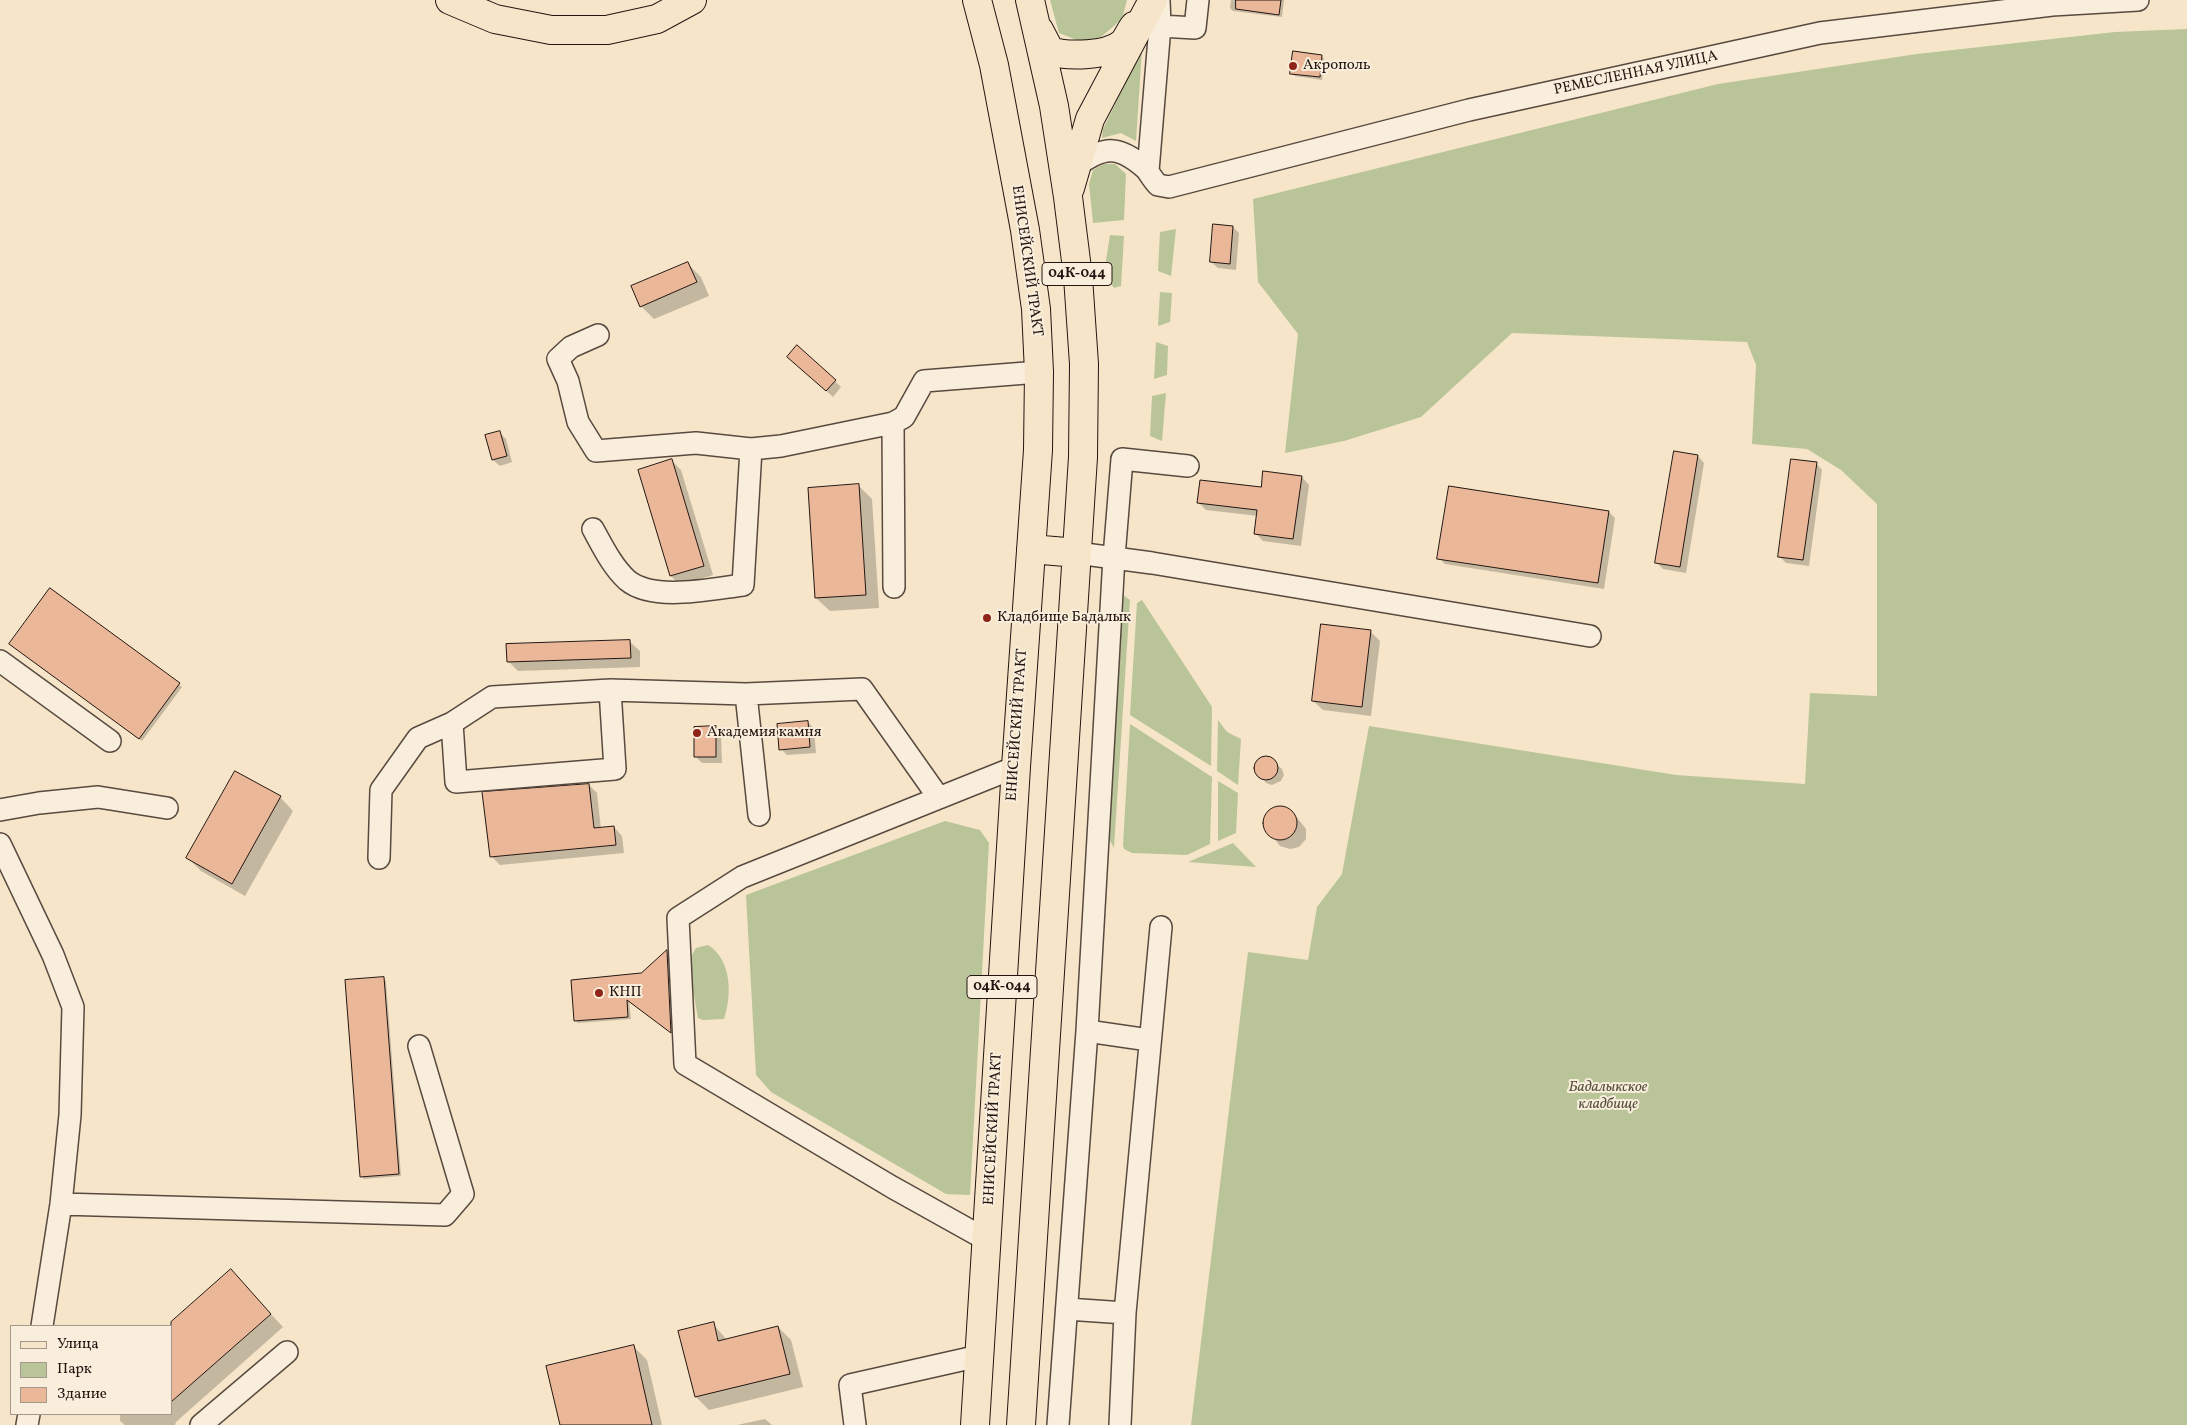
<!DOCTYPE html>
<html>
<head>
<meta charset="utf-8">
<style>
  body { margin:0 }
  #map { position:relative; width:2187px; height:1425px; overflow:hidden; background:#f6e5c8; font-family:Vollkorn,serif }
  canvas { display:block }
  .legend { position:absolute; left:10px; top:1325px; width:162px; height:90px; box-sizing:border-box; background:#f9eedb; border:1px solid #a3988b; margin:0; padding:6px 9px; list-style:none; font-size:15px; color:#231612 }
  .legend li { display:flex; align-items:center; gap:10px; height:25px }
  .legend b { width:25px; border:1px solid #a3988b }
</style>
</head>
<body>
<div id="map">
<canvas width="2187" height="1425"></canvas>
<ul class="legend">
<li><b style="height:6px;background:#f6e5c8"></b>Улица</li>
<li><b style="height:14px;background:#b9c598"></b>Парк</li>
<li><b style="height:14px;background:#eab798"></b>Здание</li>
</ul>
</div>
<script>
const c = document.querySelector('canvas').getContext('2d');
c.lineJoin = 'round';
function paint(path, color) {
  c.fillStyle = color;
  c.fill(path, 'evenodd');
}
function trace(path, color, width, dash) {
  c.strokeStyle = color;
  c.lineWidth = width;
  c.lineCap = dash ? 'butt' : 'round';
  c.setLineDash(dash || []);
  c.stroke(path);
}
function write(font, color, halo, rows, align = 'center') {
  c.font = font + ' Vollkorn,serif';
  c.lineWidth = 4;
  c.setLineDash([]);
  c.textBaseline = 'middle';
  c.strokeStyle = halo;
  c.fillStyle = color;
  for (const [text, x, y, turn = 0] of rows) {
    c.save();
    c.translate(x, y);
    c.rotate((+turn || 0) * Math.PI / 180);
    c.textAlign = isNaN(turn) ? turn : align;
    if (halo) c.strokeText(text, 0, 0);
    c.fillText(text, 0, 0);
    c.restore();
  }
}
paint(new Path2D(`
  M1050,0H1127L1122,19L1101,37L1082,42L1059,33Z
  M2187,29V1425H1191L1248,952L1308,960L1317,907L1342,874L1369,726L1676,775L1805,784L1810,693L1877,696V504L1841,470L1807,449L1752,444L1756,365L1747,342L1512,333L1421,417L1344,441L1285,453L1298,334L1258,282L1253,199L1718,84L1917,54L2115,32Z
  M1142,49L1136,141L1121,133L1102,138L1103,129Z
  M1104,164H1115L1126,174L1124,220L1093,223L1089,184L1093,170Z
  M1176,229L1171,276L1158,271L1160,232Z
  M1110,235L1124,236L1121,286L1114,288L1104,273Z
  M1160,292L1172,293L1170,322L1158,326Z
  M1156,342L1168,346L1167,375L1154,379Z
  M1166,393L1162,441L1150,436L1152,396Z
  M1123,595L1130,600L1114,848L1108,837Z
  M1142,600L1212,707L1211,766L1130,715L1137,603Z
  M1218,720L1227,732L1241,739L1238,785L1217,771Z
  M1130,724L1212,777L1210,844L1187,855L1132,853L1124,849L1123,845Z
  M1218,781L1238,793L1236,833L1218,841Z
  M945,821L980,830L989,843L970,1195L946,1194L771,1092L756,1075L746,895Z
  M1233,843L1256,867L1188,862Z
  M708,945C732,960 732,995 724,1019L703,1020L698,1018L689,967L690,958L696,948Z`), '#b9c598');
paint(new Path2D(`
  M1231,0H1284L1282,17L1233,11L1230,8Z
  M1322,56L1324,59L1322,80L1295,76L1292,74Z
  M1233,227L1239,233L1236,270L1218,268L1211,262Z
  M688,264L701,277L709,296L654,319L641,306Z
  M795,363L835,381L841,387L833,397Z
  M499,432L506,439L512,462L500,466L493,460Z
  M1675,453L1698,456L1704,463L1686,573L1663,569L1657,563Z
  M672,461L681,470L713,575L680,585L671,576Z
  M1816,463L1822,470L1809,566L1786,563L1779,556Z
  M1302,477L1309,485L1301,546L1263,541L1255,533L1258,516L1206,510L1199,503Z
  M859,486L872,499L879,608L830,611L816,598Z
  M1609,512L1615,518L1604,589L1445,564L1439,558Z
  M50,590L182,687L142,741L13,646Z
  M1370,631L1380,641L1371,716L1323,710L1313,701Z
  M630,642L640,651V667L518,671L508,661Z
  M808,722L814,729L816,753L787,755L781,749Z
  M715,728L721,734L722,763H702L695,756Z
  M1269,758L1282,769L1284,775L1281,781L1272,785L1266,783L1256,769L1260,760Z
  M236,772L280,797L293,811L245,896L201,871L188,858Z
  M589,785L597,793L601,829L614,827L622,836L624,853L500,865L492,857Z
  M1281,807L1291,810L1306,829V839L1299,847L1290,849L1280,846L1265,827V817L1271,809Z
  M667,952L669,954L673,1034L629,1001L631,1019L578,1023L575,1020L641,975Z
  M383,978L386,981L401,1176L364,1179L361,1176Z
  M231,1271L283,1327L176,1422L175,1425H125L120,1421V1414H171V1326H169Z
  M713,1324L727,1340L778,1327L791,1340L803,1387L709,1410L696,1397Z
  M634,1347L647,1360L662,1425H561Z
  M765,1419L772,1425H737Z`), '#0003');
const building = new Path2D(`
  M1236,0H1281L1279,15L1236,9Z
  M1293,51L1322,55L1320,77L1290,74Z
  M1213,224L1233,226L1230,264L1210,262Z
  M688,262L697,282L640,307L631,286Z
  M797,345L836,380L826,391L787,357Z
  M500,431L507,456L492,460L485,435Z
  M1674,451L1698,455L1680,567L1655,563Z
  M672,459L704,566L670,576L638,470Z
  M1791,459L1817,462L1803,560L1778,557Z
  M1263,471L1302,476L1293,539L1254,534L1257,510L1197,503L1200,480L1261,487Z
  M859,484L866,595L815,598L808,488Z
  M1449,486L1609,511L1598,583L1437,559Z
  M50,588L180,683L139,739L9,644Z
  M1321,624L1371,630L1362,707L1312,701Z
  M630,640L631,658L507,662L506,644Z
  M808,721L810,747L779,750L777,724Z
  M716,726V757H694V727Z
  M1254 768a12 12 0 1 1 24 0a12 12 0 1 1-24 0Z
  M235,771L281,796L232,884L186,858Z
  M589,784L594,828L614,826L616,845L490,857L482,792Z
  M1263 823a17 17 0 1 1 34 0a17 17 0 1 1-34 0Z
  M667,950L671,1033L627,1000L628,1017L574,1021L571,980L641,973Z
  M384,977L399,1174L360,1177L345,980Z
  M231,1269L271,1314L171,1402V1322Z
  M714,1322L718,1341L778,1326L790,1374L695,1397L678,1331Z
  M634,1345L652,1425H560L546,1366Z`);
paint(building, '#eab798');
trace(building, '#231612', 1);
const minor = new Path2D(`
  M1159,12L1160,26L1195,28L1198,0
  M1075,167C1104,145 1119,145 1146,169C1150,174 1153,180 1158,185L1169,187L1469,110L1820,33L2052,5L2138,0
  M1148,171L1160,26L1159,0
  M598,335L571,347L558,359L568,381L578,422L596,451L696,443L751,449L781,446L893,423L904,417L924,381L1039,372
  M893,423L894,587
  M593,529C603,547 612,566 627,580C653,602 711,589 743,585L751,449
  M1077,553L1152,563L1590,636
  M0,661L110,741
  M610,690L615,769L456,782L452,723L492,697L610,690L746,694L862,689L939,798
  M746,694L759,815
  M0,810L39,803L98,797L167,808
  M0,844L53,955L73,1007L70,1115L61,1204L42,1326
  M379,858L381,790L418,738L452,723
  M1087,1031L1149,1040
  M61,1204L445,1215L463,1194L419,1046
  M987,1240L892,1187L685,1064L678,918L742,877L1016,767
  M1067,1309L1125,1313
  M27,1425L29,1414
  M201,1425L287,1352
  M855,1425L850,1385L979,1356
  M1058,1425L1087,1031L1114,557L1122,459L1188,466
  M1120,1425L1125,1313L1161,927`);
const major = new Path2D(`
  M450,0L495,19L551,30H607L657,19L692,0
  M1039,30L1050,51C1068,57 1108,56 1123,43C1127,39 1130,31 1134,26
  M1070,188L1090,119L1153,0
  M1031,549L1077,553
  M975,1425L1016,767L1038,450L1039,372L1036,309L1025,230L994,65L977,0
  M1021,1425L1083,457L1084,364L1078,277L1068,197L1054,106L1030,0`);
trace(minor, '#584a40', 24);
trace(major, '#231612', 30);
trace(minor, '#f9eedb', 21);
trace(major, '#f6e5c8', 28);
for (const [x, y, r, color] of [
  [1293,66,5,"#8f2418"],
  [987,618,5,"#8f2418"],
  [697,733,5,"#8f2418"],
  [599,993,5,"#8f2418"]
]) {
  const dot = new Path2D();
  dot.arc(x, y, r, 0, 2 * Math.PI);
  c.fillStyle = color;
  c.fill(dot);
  trace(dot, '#f9eedb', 2);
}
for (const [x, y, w] of [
  [1077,274,70],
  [1002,987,70]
]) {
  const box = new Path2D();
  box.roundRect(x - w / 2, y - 11.5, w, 23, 4);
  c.fillStyle = '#f9eedb';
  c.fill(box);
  trace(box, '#231612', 1);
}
write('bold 14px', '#231612', null, [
  ["04К-044",1077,274],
  ["04К-044",1002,987]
]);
write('15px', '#231612', '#f9eedb', [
  ["Акрополь",1303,66],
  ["Кладбище Бадалык",997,618],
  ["Академия камня",707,733],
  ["КНП",609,993]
], 'left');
write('15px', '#231612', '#f9eedb', [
  ["РЕМЕСЛЕННАЯ УЛИЦА",1636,74,-12],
  ["ЕНИСЕЙСКИЙ ТРАКТ",1026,261,82],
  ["ЕНИСЕЙСКИЙ ТРАКТ",1018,725,-86],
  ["ЕНИСЕЙСКИЙ ТРАКТ",994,1129,-87]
]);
write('italic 15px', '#585341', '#f9eedb', [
  ["Бадалыкское",1608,1088],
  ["кладбище",1608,1105]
]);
</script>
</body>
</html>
